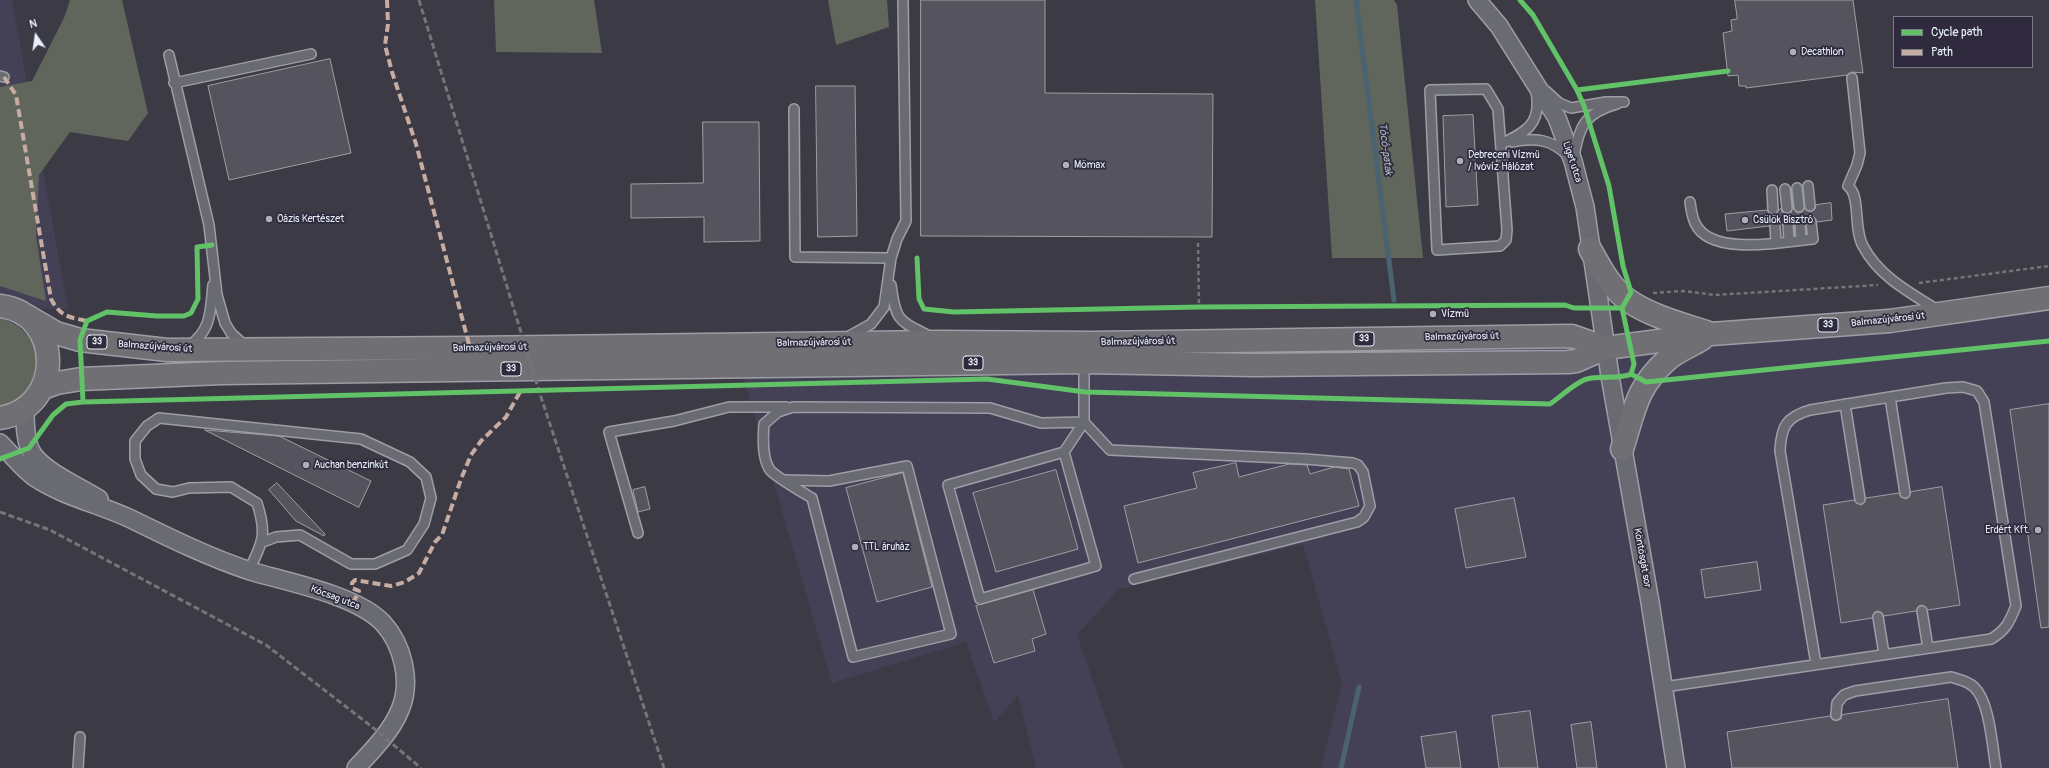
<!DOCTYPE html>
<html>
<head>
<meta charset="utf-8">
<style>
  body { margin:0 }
  #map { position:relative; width:2049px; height:768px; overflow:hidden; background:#3c3a45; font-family:Pangolin,sans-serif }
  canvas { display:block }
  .legend { position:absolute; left:1893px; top:16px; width:140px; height:52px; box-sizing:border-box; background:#2f2a3d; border:1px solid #797a88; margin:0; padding:5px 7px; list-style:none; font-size:12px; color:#e8f1f8 }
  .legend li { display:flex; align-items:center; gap:8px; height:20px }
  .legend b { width:20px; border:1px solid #797a88 }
  .north { position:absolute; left:16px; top:16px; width:40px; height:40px; -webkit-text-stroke:3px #2f2a3d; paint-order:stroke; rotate:347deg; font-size:11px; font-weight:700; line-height:16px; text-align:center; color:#e8f1f8 }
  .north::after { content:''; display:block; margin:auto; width:14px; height:18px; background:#e8f1f8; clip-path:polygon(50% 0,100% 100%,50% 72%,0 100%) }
</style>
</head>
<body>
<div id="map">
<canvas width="2049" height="768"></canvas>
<ul class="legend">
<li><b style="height:5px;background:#61c268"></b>Cycle path</li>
<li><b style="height:5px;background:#c7aca2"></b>Path</li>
</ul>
<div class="north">N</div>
</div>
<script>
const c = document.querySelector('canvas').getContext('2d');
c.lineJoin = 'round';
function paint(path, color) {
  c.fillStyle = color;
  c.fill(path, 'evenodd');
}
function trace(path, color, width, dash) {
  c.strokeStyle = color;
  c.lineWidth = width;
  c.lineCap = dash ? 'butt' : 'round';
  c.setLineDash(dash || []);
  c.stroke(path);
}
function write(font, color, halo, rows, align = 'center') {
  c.font = font + ' Pangolin,sans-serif';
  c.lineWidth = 3.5;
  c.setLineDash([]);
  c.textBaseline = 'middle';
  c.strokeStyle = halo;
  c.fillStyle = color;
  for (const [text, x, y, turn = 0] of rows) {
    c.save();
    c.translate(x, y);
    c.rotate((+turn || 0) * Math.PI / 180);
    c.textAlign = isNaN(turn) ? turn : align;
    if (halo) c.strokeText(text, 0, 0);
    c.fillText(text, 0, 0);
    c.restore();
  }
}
paint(new Path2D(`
  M0,0H12L68,309L0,307Z
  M2049,288V768H1321L1342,683L1303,544L1119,589L1077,635L1123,768H1036L1018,695L994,722L966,642L832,683L735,349L1612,341Z`), '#444156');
paint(new Path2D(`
  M70,0H122L148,113L128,141L70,132L39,175L36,236L46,301L0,286V87L32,81L64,18Z
  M494,0H594L602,53L496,52Z
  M828,0H887L889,27L836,45Z
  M1315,0H1394L1397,5L1423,258H1332Z
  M0,318C37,328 52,371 22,398C17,403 7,405 0,408Z`), '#60665c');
trace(new Path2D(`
  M1356,0L1394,300
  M1341,768L1359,687`), '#4b6371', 5);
const building = new Path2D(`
  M921,0H1045V93L1213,94L1212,237L921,236Z
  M1735,0H1853L1863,73L1852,72L1847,75L1746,88V86H1739L1738,75L1728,76L1723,33L1732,31L1731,20L1737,19Z
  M330,59L351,153L229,180L208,86Z
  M816,86H855L857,236L818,237Z
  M1473,115L1478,205L1446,207L1443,116Z
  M703,122H759L760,241L704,242V217L631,218V184L703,183Z
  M1831,203L1832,220L1817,222L1813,216L1808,217L1805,220L1799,217L1795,220L1794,224L1791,219L1787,218L1783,221L1782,225L1774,220L1770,223L1769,226L1727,231L1725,214L1767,210L1770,214L1774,215L1781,208L1782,212L1787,214L1791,213L1793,207L1797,213L1802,212L1805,208L1810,212L1815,209L1816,205Z
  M2049,404V627L2041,628L2010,410Z
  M205,430L279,436L371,481L359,507Z
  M1236,463L1239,477L1289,464L1307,465L1310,474L1334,467L1349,469L1359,506L1138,563L1124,506L1197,488L1193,473Z
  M1056,470L1078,549L996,572L973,493Z
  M903,473L932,587L877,602L846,488Z
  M277,483L325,534L324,536L296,521L269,490Z
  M645,487L650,509L638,512L633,490Z
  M1942,487L1960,605L1928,610L1921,605L1918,607L1916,611L1884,616L1882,613L1877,611L1874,613L1872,618L1841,623L1823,505L1854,500L1861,505L1864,503L1866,498L1899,493L1901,497L1906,499L1909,497L1911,492Z
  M1514,498L1526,557L1466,568L1455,509Z
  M1757,562L1761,590L1705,598L1701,570Z
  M1033,590L1046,634L1032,639L1035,651L994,663L976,606Z
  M1948,699L1958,768H1732L1727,732L1830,716L1836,721L1841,719L1842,715Z
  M1530,711L1538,768H1499L1492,716Z
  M1591,722L1597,768H1577L1571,725Z
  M1456,732L1461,768H1426L1421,737Z`);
paint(building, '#55545e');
trace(building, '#9d9ea5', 1);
const lane = new Path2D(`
  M169,55L209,225L217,295L225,323L231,333L245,346
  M0,76L4,77
  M1852,78L1860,153L1857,165L1848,186C1861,196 1853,228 1863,246C1879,277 1911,293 1939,311
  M174,83L311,54
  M1486,89L1498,109L1507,230L1506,240L1500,246L1437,250L1430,90Z
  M1546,91L1559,103L1571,108L1606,102H1624
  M794,109L795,257L891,258
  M1512,142C1534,137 1552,139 1568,156
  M1501,144C1526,132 1542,124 1536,92
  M1574,157C1579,126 1585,113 1617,104
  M1808,186L1810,206
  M1797,188L1799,207
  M1785,189L1787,208
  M1772,190L1773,209
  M1690,202C1691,209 1692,217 1695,223C1710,257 1784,242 1813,239L1811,222
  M1800,223L1801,240
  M1788,224L1789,241
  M1775,226L1776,242
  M891,285C896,323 899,320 931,337
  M846,338L871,324L884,307L891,258L897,239L906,221L903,0
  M189,346C212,329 210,312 213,285
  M1084,362V422L1110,450L1305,459L1353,463L1358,465L1363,472L1370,506L1364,517L1357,522L1134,579
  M1890,397L1905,493
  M1845,404L1860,499
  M1064,452L1096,566L980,599L948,485L1064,452L1084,422
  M785,480L829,481L907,466L951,634L853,657L812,498C802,492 776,477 770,470C762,459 763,436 764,424L778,412L793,407L990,408L1041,423L1084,422
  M638,533L609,432L674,421L729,407H786
  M249,570C263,542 267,534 257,503L231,487L189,488L173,492L156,489L141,475L135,459V441L147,426L159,418L361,439L410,462L426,477L431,498L424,524L407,550L375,564H351L300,535L276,537L263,542
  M1922,611L1928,648
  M1878,617L1884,654
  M1664,687L1991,639C2006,630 2009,623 2016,606L1984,402L1977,391L1963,387L1946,388L1810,410C1786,417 1781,427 1780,451L1816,664
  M1836,715L1837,703L1844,695L1855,691L1951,677C1960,680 1968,681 1974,687C1990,702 1992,746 1996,768
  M78,768L80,737`);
const street = new Path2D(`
  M1477,0L1499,26L1557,118L1573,161L1585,207L1610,376L1650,602L1676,768
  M25,410C25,422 25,438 30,449C39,470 79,486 99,499
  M0,443C11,454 22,468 34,477C64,497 99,504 131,519C170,538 208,557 250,571C287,582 357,595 383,623C403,645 412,682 400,710C391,732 372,751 356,768`);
const primary = new Path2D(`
  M1590,249C1600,267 1611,289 1629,301C1651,316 1681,324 1706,332
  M0,306C64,314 64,408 0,418
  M27,316L56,333L80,340L167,350L470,348L938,342L1093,343L1572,336L1606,348
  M43,388L57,383L81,379L221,373L686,367L1084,362L1254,365L1568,362L1576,361L1606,348L1711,334L1890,321L2049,298
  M1622,449C1634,412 1636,387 1667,360C1677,351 1691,346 1702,339`);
trace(lane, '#9d9ea5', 12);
trace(street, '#9d9ea5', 20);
trace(primary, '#9d9ea5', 25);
trace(new Path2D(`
  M1198,243L1199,307
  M1919,283L2049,266
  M1653,293L1683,291L1715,295L1878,285`), '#74747a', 2.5, [4, 3]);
trace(lane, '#6a6b72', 9);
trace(street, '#6a6b72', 17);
trace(primary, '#6f6f74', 22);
trace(new Path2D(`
  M419,0L539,391L664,768
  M0,512L50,530L266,645L371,726L421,768`), '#74747a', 3, [6, 3]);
trace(new Path2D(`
  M387,0L388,24L385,45L392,72L416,144L470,348
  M4,77L16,95L51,299C60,316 68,317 87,321
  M353,603L359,591L352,588V583L355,580L391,586L405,582L419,573L435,542L442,535L461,479L471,455L481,441L506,417L520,392`), '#c7aca2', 4, [8, 4]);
trace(new Path2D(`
  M1520,0L1533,15L1577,90L1584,106L1609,186L1623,266L1631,292L1622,308L1634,364L1631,374
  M1577,90L1728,71
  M917,258L919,299L924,309L954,312L1199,307L1565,305L1574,308H1622
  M83,402L80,340L87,321L107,312L157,316H184L191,313L198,299L197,247L212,245
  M0,459L29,448L53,415L66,404L83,402L987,379L1085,392L1550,404C1559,398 1577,381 1587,379C1599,376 1622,379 1631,374L1646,382L2049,341`), '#61c268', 5);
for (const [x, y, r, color] of [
  [1793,52,4,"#acb1b9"],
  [1460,161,4,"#acb1b9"],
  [1066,165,4,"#acb1b9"],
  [269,219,4,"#acb1b9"],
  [1745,220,4,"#acb1b9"],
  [1433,314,4,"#acb1b9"],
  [306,465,4,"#acb1b9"],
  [2038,530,4,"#acb1b9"],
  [855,547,4,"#acb1b9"]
]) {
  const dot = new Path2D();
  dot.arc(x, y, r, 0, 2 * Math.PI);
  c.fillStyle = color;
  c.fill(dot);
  trace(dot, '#2f2a3d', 1.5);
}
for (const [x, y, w] of [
  [1828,325,20],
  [1364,339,20],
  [97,342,20],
  [973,363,20],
  [511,369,20]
]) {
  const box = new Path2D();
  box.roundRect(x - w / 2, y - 7, w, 14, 3);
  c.fillStyle = '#2f2a3d';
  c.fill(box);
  trace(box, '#e8f1f8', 1);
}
write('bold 9px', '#e8f1f8', null, [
  ["33",1828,325],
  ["33",1364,339],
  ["33",97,342],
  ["33",973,363],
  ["33",511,369]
]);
write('10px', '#e8f1f8', '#2f2a3d', [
  ["Decathlon",1801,52],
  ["Debreceni Vízmű",1468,155],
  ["/ Ivóvíz Hálózat",1468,167],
  ["Mömax",1074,165],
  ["Oázis Kertészet",277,219],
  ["Csülök Bisztró",1753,220],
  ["Vízmű",1441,314],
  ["Auchan benzinkút",314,465],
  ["Erdért Kft.",2030,530,"right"],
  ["TTL áruház",863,547]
], 'left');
write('10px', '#e8f1f8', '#2f2a3d', [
  ["Liget utca",1572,162,72],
  ["Balmazújvárosi út",1888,320,-6],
  ["Balmazújvárosi út",1462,337,-1],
  ["Balmazújvárosi út",1138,342,-1],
  ["Balmazújvárosi út",814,343,-1],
  ["Balmazújvárosi út",155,347,4],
  ["Balmazújvárosi út",490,348,-1],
  ["Köntösgát sor",1642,558,80],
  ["Kócsag utca",335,598,21]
]);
write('italic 11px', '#aabac4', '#2f2a3d', [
  ["Tócó-patak",1385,149,83]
]);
</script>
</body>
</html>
